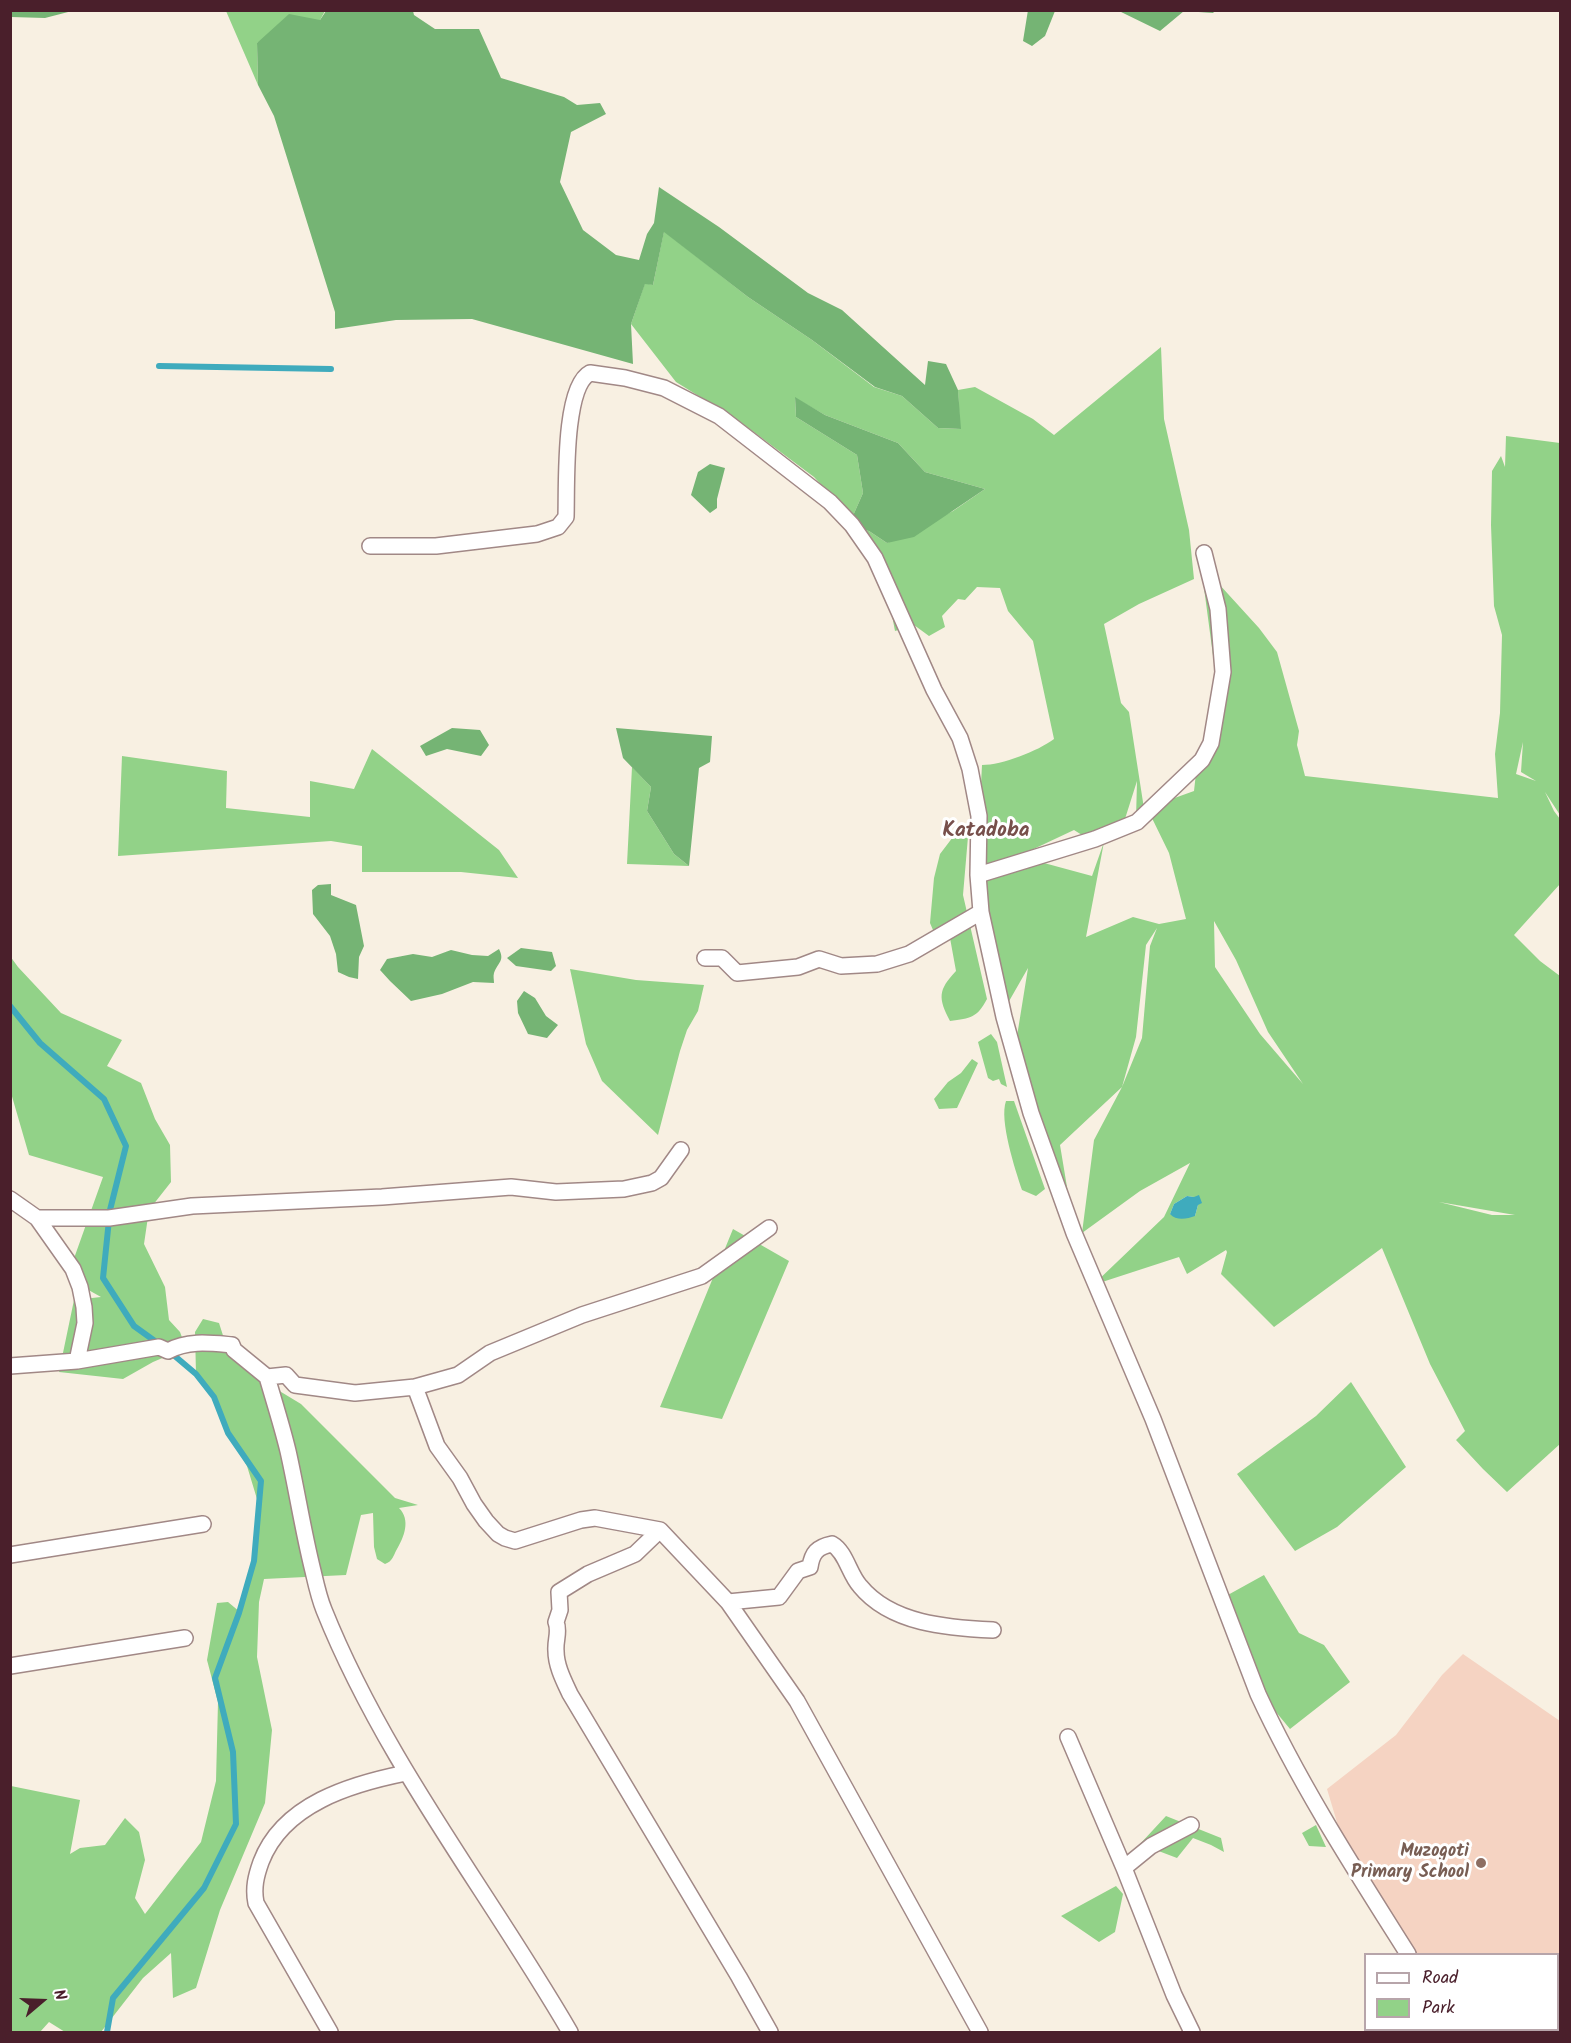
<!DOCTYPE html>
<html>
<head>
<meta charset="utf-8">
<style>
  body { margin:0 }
  #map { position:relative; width:1571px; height:2043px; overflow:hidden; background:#f8f0e2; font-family:Kalam,sans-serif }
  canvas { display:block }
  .frame { position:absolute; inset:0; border:12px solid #4a1f2b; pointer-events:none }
  .legend { position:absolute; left:1364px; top:1953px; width:195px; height:78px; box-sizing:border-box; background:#fff; border:2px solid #b7a5aa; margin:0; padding:8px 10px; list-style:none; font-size:18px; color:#4a1f2b }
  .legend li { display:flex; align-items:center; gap:12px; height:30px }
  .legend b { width:30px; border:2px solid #b7a5aa }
  .north { position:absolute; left:12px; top:1971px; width:60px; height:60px; -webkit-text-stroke:4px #fff; paint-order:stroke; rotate:71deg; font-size:16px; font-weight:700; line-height:24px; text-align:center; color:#4a1f2b }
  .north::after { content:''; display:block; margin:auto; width:21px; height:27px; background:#4a1f2b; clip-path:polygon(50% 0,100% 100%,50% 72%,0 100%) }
</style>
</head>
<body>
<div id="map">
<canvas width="1571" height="2043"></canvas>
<div class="frame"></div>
<ul class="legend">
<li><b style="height:8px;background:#fff"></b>Road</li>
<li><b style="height:16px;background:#92d288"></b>Park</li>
</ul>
<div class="north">N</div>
</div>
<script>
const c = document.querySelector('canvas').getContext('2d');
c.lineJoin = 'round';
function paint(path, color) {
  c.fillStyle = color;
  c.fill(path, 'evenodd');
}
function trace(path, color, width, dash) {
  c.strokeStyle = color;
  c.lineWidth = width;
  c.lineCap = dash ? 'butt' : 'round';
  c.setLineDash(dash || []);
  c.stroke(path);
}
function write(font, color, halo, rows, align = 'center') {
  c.font = font + ' Kalam,sans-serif';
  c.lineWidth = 6;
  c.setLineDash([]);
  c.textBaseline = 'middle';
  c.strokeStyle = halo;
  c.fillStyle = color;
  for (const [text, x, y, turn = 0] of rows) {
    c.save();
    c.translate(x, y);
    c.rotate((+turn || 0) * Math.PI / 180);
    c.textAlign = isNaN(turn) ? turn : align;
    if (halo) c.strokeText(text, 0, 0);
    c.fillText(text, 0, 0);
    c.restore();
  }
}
paint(new Path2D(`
  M1463,1654L1560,1721V2001L1558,2005V1954H1405L1342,1839L1327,1789L1396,1735L1442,1675Z
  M1452,2030H1536L1533,2032H1454Z`), '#f5d3c2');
paint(new Path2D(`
  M226,11H325L320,20L257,43L258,85Z
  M664,231L748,297L812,340L874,387L902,396L938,428L960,429L958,390L975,387L1033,419L1054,435L1161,347L1164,419L1189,530L1194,579L1139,604L1104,624L1121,703L1129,712L1145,815L1136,819L1137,781L1124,822L1093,842L1074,830L1006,862L1044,863L1092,876L1104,842L1086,937L1133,917L1159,924L1186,919L1169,853L1149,812L1169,800L1194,791L1196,773L1215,701L1214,663L1200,558L1208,572L1259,628L1277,652L1299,731L1297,745L1305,776L1498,798L1495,754L1500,713L1502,635L1494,606L1491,525L1492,471L1501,456L1505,467L1506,436L1560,443V815L1545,792L1554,811L1560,819V884L1514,935L1540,961L1560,976V1444L1507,1492L1483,1469L1456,1440L1465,1431L1430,1364L1382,1248L1274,1327L1221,1274L1227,1252L1226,1250L1187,1274L1179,1257L1093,1285L1164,1217L1190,1163L1140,1191L1082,1233L1094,1140L1122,1087L1060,1145L1076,1241L1013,1061L1028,968L1000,1017L981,926V784L982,765C1002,765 1038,751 1054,739L1033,641L1008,611L1000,588L977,587L965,600L958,599L942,616L945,627L929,636L914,625L895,631L880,553L857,530L869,531L887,543L953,511L985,489L925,472L898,443L825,415L795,398L796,417L857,455L863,493L852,518L814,477L739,421L676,382L631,324L645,283L653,285ZM1523,742L1521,772L1536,781L1516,774ZM1214,921L1236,960L1268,1032L1303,1084L1260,1034L1215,967ZM1157,928L1150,946L1142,1038L1122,1087L1136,1037L1146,945ZM1187,1196L1194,1197L1198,1205L1195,1216L1170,1214L1174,1204ZM1439,1202L1515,1215H1492Z
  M372,749L499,850L518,878L461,872H362V846L331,841L118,856L122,756L227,771L226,808L310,817V781L354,789Z
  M632,767L651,787L647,811L674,854L689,866L627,864Z
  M969,825L963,895L987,999C977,1018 971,1018 950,1021C938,998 938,990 956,971L950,938L936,937L930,923L934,878L940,854L959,829Z
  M10,956L18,967L61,1013L122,1040L107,1066L141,1083L155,1119L170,1145L171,1182L149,1210L144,1244L165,1287L169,1320L180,1332L186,1348L153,1362L123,1379L59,1372L74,1300L101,1297L67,1278L103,1177L29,1155L11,1093Z
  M570,969L636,980L704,985L698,1011L687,1030L680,1051L658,1135L602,1081L586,1044Z
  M991,1034L997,1042L1007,1087L1001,1084L999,1079L993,1081L988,1078L978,1042Z
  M972,1059L978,1063L957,1108L939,1109L934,1099L948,1082L961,1073Z
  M1006,1101H1014L1045,1189L1036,1196L1022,1190C1015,1169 999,1120 1006,1101Z
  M733,1229L789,1261L722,1419L660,1407Z
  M203,1319L219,1323L228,1351L258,1378L301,1404L395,1498L418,1505L399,1508C411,1520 404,1537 397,1549C393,1556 393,1561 385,1564L377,1559L374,1547L373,1513L361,1515L346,1575L264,1579L259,1602L257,1657L272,1730L265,1803L220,1910L196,1988L173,1998L171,1953L143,1978L101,2032H65L49,2022L40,2032H11V1786L80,1800L70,1854L80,1848L105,1845L125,1818L139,1832L145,1860L135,1898L145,1914L201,1842L216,1781L218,1702L207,1660L217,1603L228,1602L240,1612L254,1561L257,1499L247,1466L228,1433L214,1397L196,1374L195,1332Z
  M1351,1382L1406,1467L1337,1527L1295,1551L1237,1474L1316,1416Z
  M1264,1575L1299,1633L1324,1645L1350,1682L1290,1729L1257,1689L1226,1596Z
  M1166,1816L1221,1838L1224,1852L1211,1845L1193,1838L1177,1858L1140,1844Z
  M1316,1825L1326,1847L1309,1846L1302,1833Z
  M1116,1886L1123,1894L1115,1932L1099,1942L1061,1916Z`), '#92d288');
paint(new Path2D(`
  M11,10H72V11L45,18L11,17Z
  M1028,10L1055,11L1045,36L1032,46L1023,41Z
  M326,11H413L414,15L435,29H479L501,78L564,97L577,105L600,103L606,114L571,132L560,182L583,230L616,255L639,260L647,234L654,223L659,187L719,227L808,293L842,310L925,385L928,361L946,364L958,390L961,429L938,428L902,396L875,387L812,340L748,297L664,232L653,285L645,284L631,324L633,364L472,319L396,320L335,329V312L274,116L258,85L257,43L289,14L320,20Z
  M1119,11H1215L1213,13L1184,11L1160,31Z
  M795,397L825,415L898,443L925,472L985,489L914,537L887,543L869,531L848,527L863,493L857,455L796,417Z
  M710,464L725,468L717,499V508L710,513L691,495L698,472Z
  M452,728L480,730L489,745L481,756L447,749L426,756L420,746Z
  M616,728L712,736L710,762L699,768L689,866L674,854L647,811L651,787L623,758Z
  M331,884V895L356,905L364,946L359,957L358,979L349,977L338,972L336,954L330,936L313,914L312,890L318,885Z
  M521,948L552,952L556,966L551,971L516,966L507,958Z
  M499,949C505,961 498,962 494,973C493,976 494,980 494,983L473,982L442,994L411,1001L390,981L380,970L387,959L413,954L432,957L451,950L472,955L488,956Z
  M524,991L535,998L546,1016L558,1025L547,1038L528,1034L518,1013L517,1001Z`), '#75b474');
paint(new Path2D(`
  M1199,1195L1202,1203L1198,1205L1195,1216C1187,1219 1176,1221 1170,1214L1174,1204L1187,1196L1194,1197Z`), '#3fabbd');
trace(new Path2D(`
  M159,366L331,369
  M10,1006L40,1043L104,1099L126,1146L110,1210L103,1278L134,1326L159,1344
  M107,2032L113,1998L204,1888L236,1824L233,1752L215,1678L239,1613L254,1561L261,1481L228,1433L214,1397L196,1374L170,1352`), '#3fabbd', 6);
const minor = new Path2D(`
  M370,546H436L537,534L558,527L566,517C567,487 563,387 590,373L625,378L664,388L719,416L830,502L852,525L875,558L934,690L960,738L970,769L979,816L978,875L981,912L1004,1017L1031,1113L1074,1233L1153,1419L1258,1694C1300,1785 1355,1870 1408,1954
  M978,875L1095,839L1137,822L1202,760L1211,743L1223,672L1218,609L1204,553
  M705,958H722L737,973L798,967L819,959L841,966L877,964L909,954L981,912
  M10,1199L37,1218L73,1269L80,1287L84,1307L85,1323L77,1361
  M37,1218H109L192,1206L382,1197L511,1187L556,1192L624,1189L652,1183L661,1178L681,1150
  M10,1366L77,1361L159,1347L168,1351C188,1340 210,1343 232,1345L234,1350L267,1377L286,1375L295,1385L355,1393L415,1387L437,1446L460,1478L474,1504L486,1521L498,1534L505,1538L515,1541L581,1520L595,1518L660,1530L728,1602L779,1597L798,1571L810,1567C812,1553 817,1547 832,1544C846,1552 849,1574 860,1586C891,1624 948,1628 993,1630
  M267,1377C274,1401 282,1426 288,1451C297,1491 303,1531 313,1571C316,1584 319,1598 324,1610C385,1762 488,1891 570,2032
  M415,1387L458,1375L490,1353L582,1315L702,1276L769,1228
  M660,1530L635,1554L588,1574L559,1592L560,1610L556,1622C560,1632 555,1640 556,1651C556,1666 564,1681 570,1694L739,1977L770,2032
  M10,1555L203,1524
  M728,1602L797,1701L980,2032
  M10,1666L185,1638
  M1068,1737L1124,1868L1174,1995L1192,2032
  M1124,1868L1151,1846L1191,1825
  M1457,2030L1459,2032
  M330,2032L256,1903C253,1888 256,1876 261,1862C283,1804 351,1784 406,1773`);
trace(minor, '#a18886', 18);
trace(minor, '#fff', 15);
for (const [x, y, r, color] of [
  [1481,1863,6,"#8d6e63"]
]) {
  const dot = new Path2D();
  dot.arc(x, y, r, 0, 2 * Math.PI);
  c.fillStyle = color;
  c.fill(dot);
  trace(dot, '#fff', 2);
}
write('bold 18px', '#785e54', '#fff', [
  ["Muzogoti",1469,1853],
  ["Primary School",1469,1874]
], 'right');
write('bold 21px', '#774f4b', '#fff', [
  ["Katadoba",986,832]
]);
</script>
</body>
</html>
